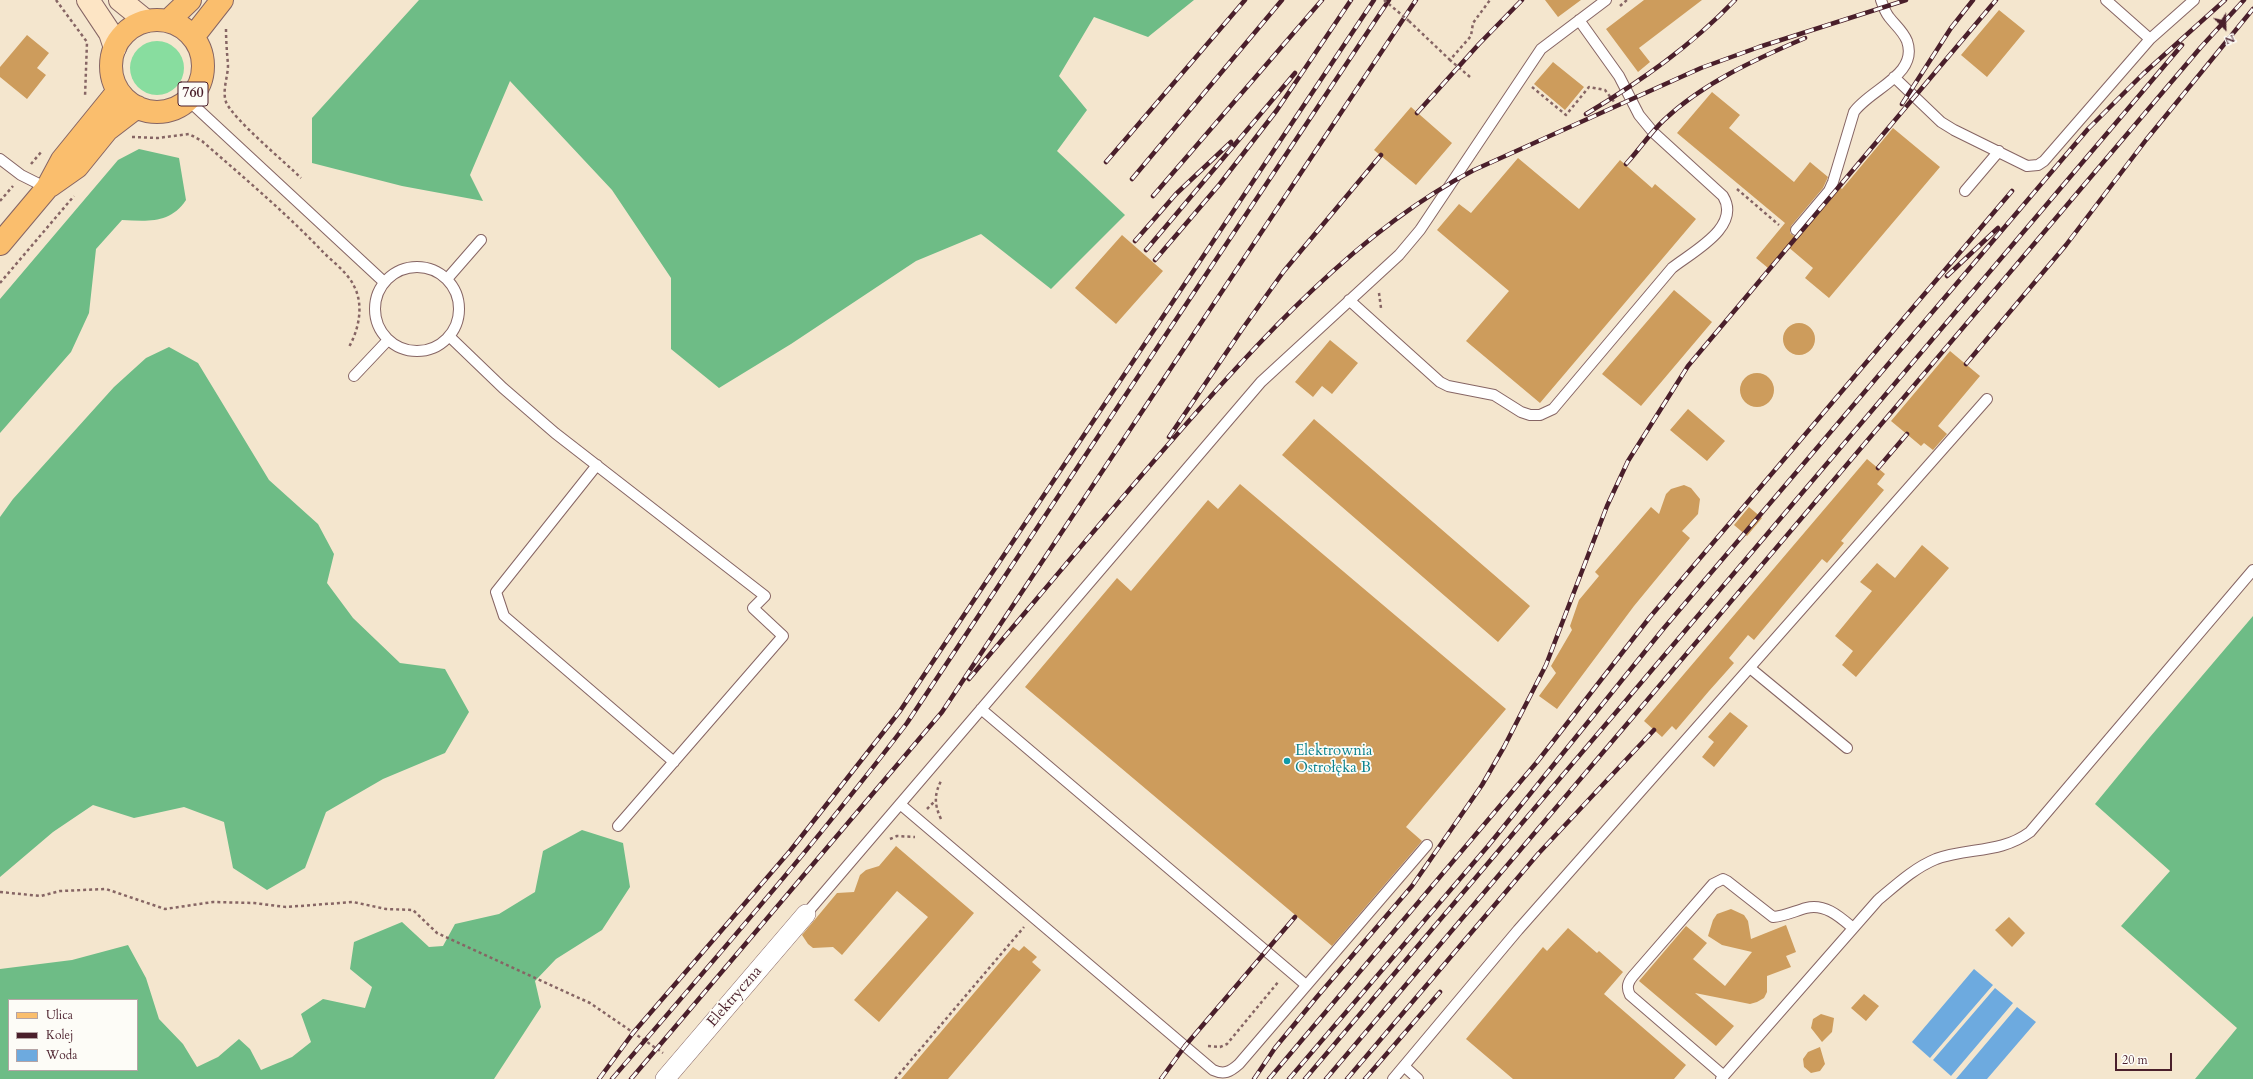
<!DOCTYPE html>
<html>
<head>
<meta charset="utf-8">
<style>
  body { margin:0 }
  #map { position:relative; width:2253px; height:1079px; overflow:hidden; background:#f4e6ce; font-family:Cardo,serif }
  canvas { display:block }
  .legend { position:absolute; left:8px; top:999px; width:130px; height:72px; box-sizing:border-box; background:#fdfcf7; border:1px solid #b5a4a5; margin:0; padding:5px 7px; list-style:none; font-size:12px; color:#4a1f2b }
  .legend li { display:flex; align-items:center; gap:8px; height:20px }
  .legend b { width:20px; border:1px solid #b5a4a5 }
  .north { position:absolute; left:2205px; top:8px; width:40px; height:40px; -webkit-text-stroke:3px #fdfcf7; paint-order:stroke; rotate:157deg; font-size:11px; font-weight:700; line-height:16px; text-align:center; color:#4a1f2b }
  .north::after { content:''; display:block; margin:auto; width:14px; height:18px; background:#4a1f2b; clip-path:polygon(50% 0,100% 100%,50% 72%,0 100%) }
  .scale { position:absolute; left:2115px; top:1053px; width:57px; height:18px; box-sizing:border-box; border:2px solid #4a1f2b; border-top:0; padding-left:5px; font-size:12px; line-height:14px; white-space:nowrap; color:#4a1f2b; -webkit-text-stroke:3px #fdfcf7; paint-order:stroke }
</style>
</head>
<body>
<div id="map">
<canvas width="2253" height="1079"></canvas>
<ul class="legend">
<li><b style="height:5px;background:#fabe6d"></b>Ulica</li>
<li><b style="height:5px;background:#4a1f2b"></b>Kolej</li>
<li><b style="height:11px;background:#6daadf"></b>Woda</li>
</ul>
<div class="north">N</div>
<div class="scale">20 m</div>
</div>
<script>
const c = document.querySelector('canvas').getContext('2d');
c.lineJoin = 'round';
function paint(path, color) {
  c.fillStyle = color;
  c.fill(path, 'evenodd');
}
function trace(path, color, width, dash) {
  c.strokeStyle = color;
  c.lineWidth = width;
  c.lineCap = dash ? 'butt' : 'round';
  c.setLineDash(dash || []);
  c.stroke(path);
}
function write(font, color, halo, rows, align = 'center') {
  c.font = font + ' Cardo,serif';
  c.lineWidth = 3.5;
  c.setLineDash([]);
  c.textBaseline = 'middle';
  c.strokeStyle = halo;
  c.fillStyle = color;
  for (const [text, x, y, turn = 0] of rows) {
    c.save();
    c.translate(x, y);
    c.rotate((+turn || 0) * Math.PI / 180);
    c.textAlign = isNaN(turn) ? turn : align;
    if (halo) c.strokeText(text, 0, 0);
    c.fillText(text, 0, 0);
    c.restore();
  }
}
paint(new Path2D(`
  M130 68a27 27 0 1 1 54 0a27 27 0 1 1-54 0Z`), '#88dd9f');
paint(new Path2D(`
  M419,0H1194L1148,37L1094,17L1059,76L1087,110L1057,151L1125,215L1051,289L981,234L916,261L791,344L719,388L671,349V278L612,190L510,81L470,175L483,201L402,186L312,163V118Z
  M139,149L179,158L186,200C170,224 148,221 122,220L96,249L89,313L71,352L0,433V299L118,160Z
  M169,347L198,363L269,480L318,524L334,554L327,583L353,618L400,663L445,669L469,712L445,753L383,779L326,812L305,868L267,890L233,868L224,822L184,807L134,818L93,805L53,832L0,877V517L13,499L114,387L146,358Z
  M2253,616V1079H2195L2237,1028L2121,926L2170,871L2095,804L2150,737Z
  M582,830L623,843L630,887L602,930L556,959L535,981L541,1007L494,1079H0V969L72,960L128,945L146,978L159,1019L183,1044L197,1067L218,1057L239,1039L250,1049L261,1070L292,1057L311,1042L301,1014L323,999L365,1008L372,987L350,969L354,942L402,922L429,947L443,946L455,924L499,914L535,892L543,851ZM9,1000H137V1070H9Z`), '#6ebc86');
paint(new Path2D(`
  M1974,969L1993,985L1930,1058L1912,1042Z
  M1995,988L2013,1003L1951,1076L1933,1060Z
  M2017,1007L2036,1022L1987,1079H1956Z`), '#6daadf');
paint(new Path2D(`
  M1545,0H1581L1558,17Z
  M1644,0H1702L1639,48L1650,62L1638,72L1606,29Z
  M1999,10L2025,31L1987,77L1961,55Z
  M27,35L49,53L37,68L46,75L27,99L0,77V67Z
  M1553,62L1584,87L1565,110L1534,84Z
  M1712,92L1740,115L1729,128L1794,182L1810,162L1828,177L1823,188L1791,226L1790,233L1794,236L1801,234L1834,195L1838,186L1842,189L1893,128L1940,167L1829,298L1805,278L1813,268L1787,246L1768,268L1756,258L1785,223L1677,133Z
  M1411,107L1452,143L1416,185L1374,150Z
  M1518,158L1579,209L1620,160L1652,188L1655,184L1696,219L1540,403L1466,341L1509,291L1437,230L1459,204L1471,213Z
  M1122,235L1163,271L1116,324L1075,288Z
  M1674,290L1712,322L1641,406L1602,374Z
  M1783 339a16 16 0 1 1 32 0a16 16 0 1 1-32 0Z
  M1330,340L1358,363L1332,394L1322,386L1313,397L1295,382Z
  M1950,351L1980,376L1938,426L1947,434L1933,450L1924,443L1921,446L1891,421Z
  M1740 390a17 17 0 1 1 34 0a17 17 0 1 1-34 0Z
  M1688,409L1725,441L1707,461L1670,430Z
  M1314,419L1530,606L1498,642L1282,455Z
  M1867,459L1885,474L1877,484L1884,490L1841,541L1844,543L1827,563L1822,559L1754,640L1748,635L1729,658L1734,663L1709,691L1676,730L1672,726L1662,737L1644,721Z
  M1240,484L1506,709L1406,827L1422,841L1332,946L1025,687L1117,578L1131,591L1208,500L1218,509Z
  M1684,485L1691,488L1700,499L1698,514L1682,531L1690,538L1634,606L1557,709L1539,696L1556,673L1551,666L1572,630L1570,626L1579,600L1599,576L1595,572L1651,507L1659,514L1666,494L1671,489Z
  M1749,507L1762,518L1747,536L1734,525Z
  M1922,545L1949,568L1856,677L1842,665L1853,651L1835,636L1872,591L1860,582L1877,563L1895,578Z
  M1730,712L1748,726L1714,767L1702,757L1714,742L1708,737Z
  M896,846L974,913L879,1022L854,1000L928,917L897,891L842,955L833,947L813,948L808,944L802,935L837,893L854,892L860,875L866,870L879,866Z
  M1731,909L1744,915L1748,921L1751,939L1786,925L1796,952L1786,956L1791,967L1767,976V992L1764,998L1757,1002L1750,1004L1695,993L1734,1026L1716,1046L1639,981L1686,926L1707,943L1693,959L1725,986L1752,952L1722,945L1708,936L1713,920L1717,914Z
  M2009,917L2025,933L2012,947L1995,930Z
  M1568,928L1597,953L1599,951L1623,972L1604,994L1686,1065L1674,1079H1513L1466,1039L1543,947L1547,951Z
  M1024,946L1037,957L1032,962L1041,970L948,1079H901L1013,947L1019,951Z
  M1864,994L1879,1006L1866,1021L1851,1008Z
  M1821,1014L1834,1018L1832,1032L1822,1042L1811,1028L1813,1019Z
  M1820,1047L1825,1064L1820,1071L1811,1073L1804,1067L1803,1059L1808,1052Z`), '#cd9c5c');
const service = new Path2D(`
  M2106,0L2150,39
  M1894,77L1941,122L1954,130L2027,166L2038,165L2044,161L2150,39L2194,0
  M188,100L384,282
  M0,159L21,175L47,188
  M1965,191L1999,151
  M1796,230L1829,191L1833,182L1854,112C1870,89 1919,75 1907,41C1903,31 1895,25 1889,17C1885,12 1883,6 1881,0
  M375 309a42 42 0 1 1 84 0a42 42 0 1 1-84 0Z
  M447,279L481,240
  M1349,300L1440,382L1448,386L1494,395L1521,412L1530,415H1540L1553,409L1672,268C1692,252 1742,227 1723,196L1653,132L1639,115L1619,76L1579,20
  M450,337L503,388L555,433L765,596L753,608L783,636L618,826
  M354,376L388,340
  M597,465L496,592L504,616L674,762
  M1750,668L1847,748
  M981,709L1306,985
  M900,804L1213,1070C1224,1075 1230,1072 1239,1064L1427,845
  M806,914L1261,382L1399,255L1420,230L1541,49L1606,0
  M1404,1066L1418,1079
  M1724,1076L1630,995C1626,987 1628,982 1633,976L1713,884L1723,879L1727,881L1773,917C1785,916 1795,911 1806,908C1825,903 1840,917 1853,928
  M1393,1079L1518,930L1987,399
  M1721,1079L1878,900C1896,885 1914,868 1936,859C1969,847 2000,854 2030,832L2253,570`);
const minor = new Path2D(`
  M665,1079L806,914`);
const secondary = new Path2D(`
  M88,0L110,33L115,48
  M120,0L146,21`);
const primary = new Path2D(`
  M111 66a46 46 0 1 1 92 0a46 46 0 1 1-92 0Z
  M168,21L190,0
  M193,37L222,0
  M50,186L77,167L107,130L137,107
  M0,244L47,188L62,160L118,91`);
trace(service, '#866564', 12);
trace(minor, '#866564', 20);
trace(secondary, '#866564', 24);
trace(primary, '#866564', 24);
trace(new Path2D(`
  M56,0L87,42L85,97
  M1620,6L1627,0
  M1409,21L1450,60
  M226,29C226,41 227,53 228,65C228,77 222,90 226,102C233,119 286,163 301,178
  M1470,77L1450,60L1471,36L1473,23L1490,0
  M1532,87L1566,115L1589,87L1605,90L1615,103
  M132,137L158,138L189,134L202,141C243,177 285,212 323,252C333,262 348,273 354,286C364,305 359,329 349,347
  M31,164L42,151
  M1737,189L1779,225
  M0,201L13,186
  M0,283L74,196
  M1379,293L1381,308
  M927,809L935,801
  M941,819C934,804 934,794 942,779
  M890,839L897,836L915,837
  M0,892L41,896L60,891L106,889L165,909L213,902L254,903L286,907L353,902L386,909L413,910L437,933L590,1003L663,1053
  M1208,1046L1220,1047L1227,1044L1279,981
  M895,1079L1024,927`), '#866564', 2.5, [3, 3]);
trace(service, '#fff', 10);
trace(minor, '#fff', 19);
trace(secondary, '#fde5c5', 22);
trace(primary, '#fabe6d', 22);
const rail = new Path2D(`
  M1902,104L1951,28L1973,0
  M1417,113L1479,44L1522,0
  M1586,114C1641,81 1691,46 1735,0
  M1106,162L1245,0
  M1626,164C1639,150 1650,133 1664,120C1703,83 1756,59 1805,38
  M1132,179L1282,0
  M1153,196L1322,0
  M1135,241L1176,194L1231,142
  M1146,250L1295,73
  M1155,260L1219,185L1277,110L1351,0
  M1947,276L1998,228
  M1966,364L2066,245L2146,140L2253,9
  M1169,437L1243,328L1284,271L1381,155
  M1878,468L1907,434
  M969,679C1037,599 1104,518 1173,439C1258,342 1358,230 1474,170L1701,68L1759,47L1906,0
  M599,1079L633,1033L790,851L900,711L1374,0
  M612,1079C712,962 814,846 907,723L1389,0
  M631,1079L942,712L1416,0
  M1161,1079L1185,1046L1295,917
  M1254,1079L1275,1048L1316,998L1412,886L1482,785L1504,747L1546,665L1607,506L1628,461L1688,366L1996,0
  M1269,1079L1537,762L1650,617L2012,191
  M1289,1079L1488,846L1664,628L2088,129L2143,74L2225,0
  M1305,1079L2182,45
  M1326,1079L2201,47L2244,0
  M1347,1079L1538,854L1654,730
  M1365,1079L1440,992`);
trace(rail, '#4a1f2b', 4.5);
trace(rail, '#fdfcf7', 3, [9]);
trace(new Path2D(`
  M1384,0L1409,21`), '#866564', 2.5, [3, 3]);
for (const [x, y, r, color] of [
  [1287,761,4,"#0f9aa8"]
]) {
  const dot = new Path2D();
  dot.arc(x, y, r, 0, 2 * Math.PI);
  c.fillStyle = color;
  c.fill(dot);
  trace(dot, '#fdfcf7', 1.5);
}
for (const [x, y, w] of [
  [193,94,30]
]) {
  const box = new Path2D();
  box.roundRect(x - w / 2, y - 12, w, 24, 3);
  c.fillStyle = '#fdfcf7';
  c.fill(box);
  trace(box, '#4a1f2b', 1);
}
write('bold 14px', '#4a1f2b', null, [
  ["760",193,94]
]);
write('15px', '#0d838f', '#fdfcf7', [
  ["Elektrownia",1295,752],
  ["Ostrołęka B",1295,769]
], 'left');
write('15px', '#4a1f2b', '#fdfcf7', [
  ["Elektryczna",735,997,-49]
]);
</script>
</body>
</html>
